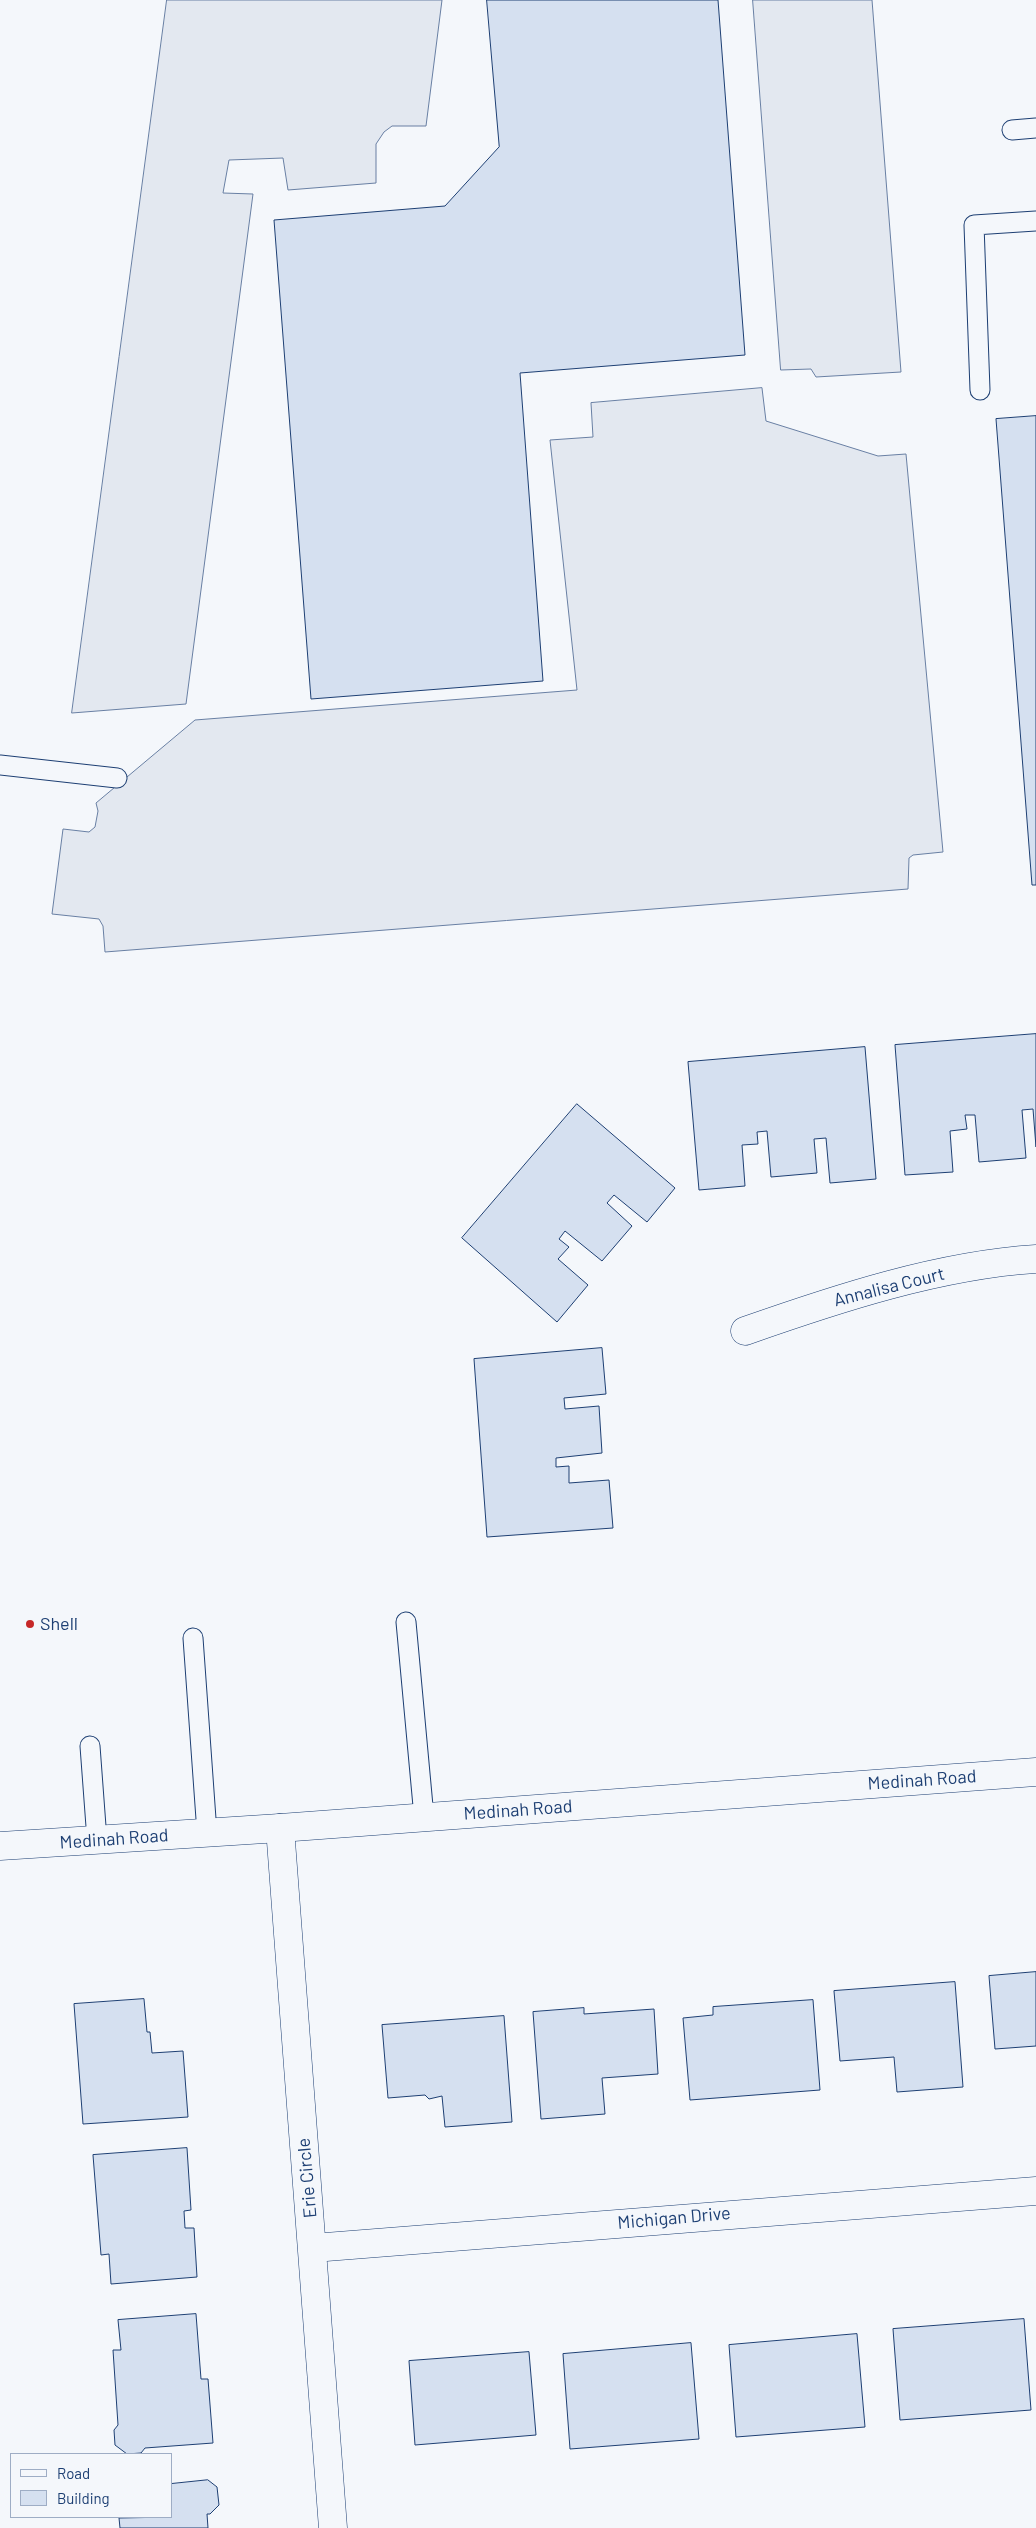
<!DOCTYPE html>
<html>
<head>
<meta charset="utf-8">
<style>
  body { margin:0 }
  #map { position:relative; width:1036px; height:2528px; overflow:hidden; background:#f4f7fb; font-family:Barlow,sans-serif }
  canvas { display:block }
  .legend { position:absolute; left:10px; top:2453px; width:162px; height:65px; box-sizing:border-box; background:#f4f7fb; border:1px solid #9eadc5; margin:0; padding:6px 9px; list-style:none; font-size:15px; color:#1d3f73 }
  .legend li { display:flex; align-items:center; gap:10px; height:25px }
  .legend b { width:25px; border:1px solid #9eadc5 }
</style>
</head>
<body>
<div id="map">
<canvas width="1036" height="2528"></canvas>
<ul class="legend">
<li><b style="height:6px;background:#f4f7fb"></b>Road</li>
<li><b style="height:14px;background:#d5e0f0"></b>Building</li>
</ul>
</div>
<script>
const c = document.querySelector('canvas').getContext('2d');
c.lineJoin = 'round';
function paint(path, color) {
  c.fillStyle = color;
  c.fill(path, 'evenodd');
}
function trace(path, color, width, dash) {
  c.strokeStyle = color;
  c.lineWidth = width;
  c.lineCap = dash ? 'butt' : 'round';
  c.setLineDash(dash || []);
  c.stroke(path);
}
function write(font, color, halo, rows, align = 'center') {
  c.font = font + ' Barlow,sans-serif';
  c.lineWidth = 4;
  c.setLineDash([]);
  c.textBaseline = 'middle';
  c.strokeStyle = halo;
  c.fillStyle = color;
  for (const [text, x, y, turn = 0] of rows) {
    c.save();
    c.translate(x, y);
    c.rotate((+turn || 0) * Math.PI / 180);
    c.textAlign = isNaN(turn) ? turn : align;
    if (halo) c.strokeText(text, 0, 0);
    c.fillText(text, 0, 0);
    c.restore();
  }
}
const parking = new Path2D(`
  M167,0H442L426,126H392L384,132L376,144V183L288,190L283,158L229,160L223,193L253,194L186,704L72,713Z
  M753,0H872L901,372L816,377L811,369L781,370Z
  M762,388L766,421L878,456L906,454L943,852L913,855L909,858L908,889L105,952L103,926L99,919L52,914L63,829L89,832L95,827L98,811L96,803L195,720L577,690L550,440L593,437L591,403Z`);
paint(parking, '#e3e8f0');
trace(parking, '#687fa3', 1);
const building = new Path2D(`
  M487,0H718L745,355L520,373L543,681L311,699L274,220L445,206L499,147Z
  M1036,416V885H1032L996,419Z
  M1036,1034V1147L1033,1109L1022,1110L1026,1158L979,1162L975,1115H965L967,1129L950,1131L953,1172L905,1175L895,1045Z
  M865,1047L876,1179L830,1183L826,1138L814,1139L817,1173L771,1177L767,1131L757,1132L758,1144L742,1145L745,1186L699,1190L688,1062Z
  M577,1104L675,1188L647,1222L614,1195L607,1203L632,1226L602,1261L565,1231L559,1239L569,1247L558,1259L588,1285L557,1322L462,1238Z
  M602,1348L606,1394L564,1398L565,1409L599,1406L602,1453L556,1458V1467L569,1466V1483L609,1480L613,1528L487,1537L474,1359Z
  M1036,1972V2046L995,2049L989,1976Z
  M955,1982L963,2087L897,2092L894,2057L840,2061L834,1991Z
  M144,1999L147,2032H150L152,2053L183,2051L188,2117L83,2124L74,2004Z
  M813,2000L820,2090L690,2100L683,2018L713,2015V2007Z
  M584,2008V2014L654,2009L658,2074L602,2078L605,2114L541,2119L533,2012Z
  M504,2016L512,2122L445,2127L442,2096L429,2099L425,2095L388,2098L382,2025Z
  M187,2148L191,2210L184,2211L185,2228H194L197,2277L111,2284L109,2254L101,2255L93,2155Z
  M196,2314L201,2379H208L213,2443L145,2448L141,2453L127,2454L115,2445L114,2430L118,2425L113,2350H121L118,2320Z
  M1024,2319L1031,2410L900,2420L893,2329Z
  M857,2334L865,2427L736,2437L729,2345Z
  M691,2343L699,2439L570,2449L563,2354Z
  M529,2352L536,2435L415,2445L409,2361Z
  M208,2480L217,2487L219,2505L210,2514H207L208,2528H120L119,2518L171,2517V2484Z`);
paint(building, '#d5e0f0');
trace(building, '#1d3f73', 1);
const service = new Path2D(`
  M1012,130L1036,128
  M980,390L974,225L1036,221
  M0,765L117,778
  M406,1622L424,1817
  M193,1638L207,1833
  M90,1746L97,1840`);
const minor = new Path2D(`
  M745,1331C836,1299 939,1265 1036,1259
  M280,1828L333,2528
  M313,2248L1036,2191`);
const tertiary = new Path2D(`
  M0,1846L280,1828L1036,1772`);
trace(service, '#1d3f73', 21);
trace(minor, '#1d3f73', 29);
trace(tertiary, '#1d3f73', 29);
trace(service, '#f4f7fb', 19);
trace(minor, '#f4f7fb', 28);
trace(tertiary, '#f4f7fb', 28);
for (const [x, y, r, color] of [
  [30,1624,5,"#c62828"]
]) {
  const dot = new Path2D();
  dot.arc(x, y, r, 0, 2 * Math.PI);
  c.fillStyle = color;
  c.fill(dot);
  trace(dot, '#f4f7fb', 2);
}
write('18px', '#1d3f73', '#f4f7fb', [
  ["Annalisa Court",889,1287,-14],
  ["Medinah Road",922,1780,-4],
  ["Medinah Road",518,1810,-4],
  ["Medinah Road",114,1839,-4],
  ["Erie Circle",307,2178,-95],
  ["Michigan Drive",674,2218,-5]
]);
write('18px', '#1d3f73', '#f4f7fb', [
  ["Shell",40,1624]
], 'left');
</script>
</body>
</html>
